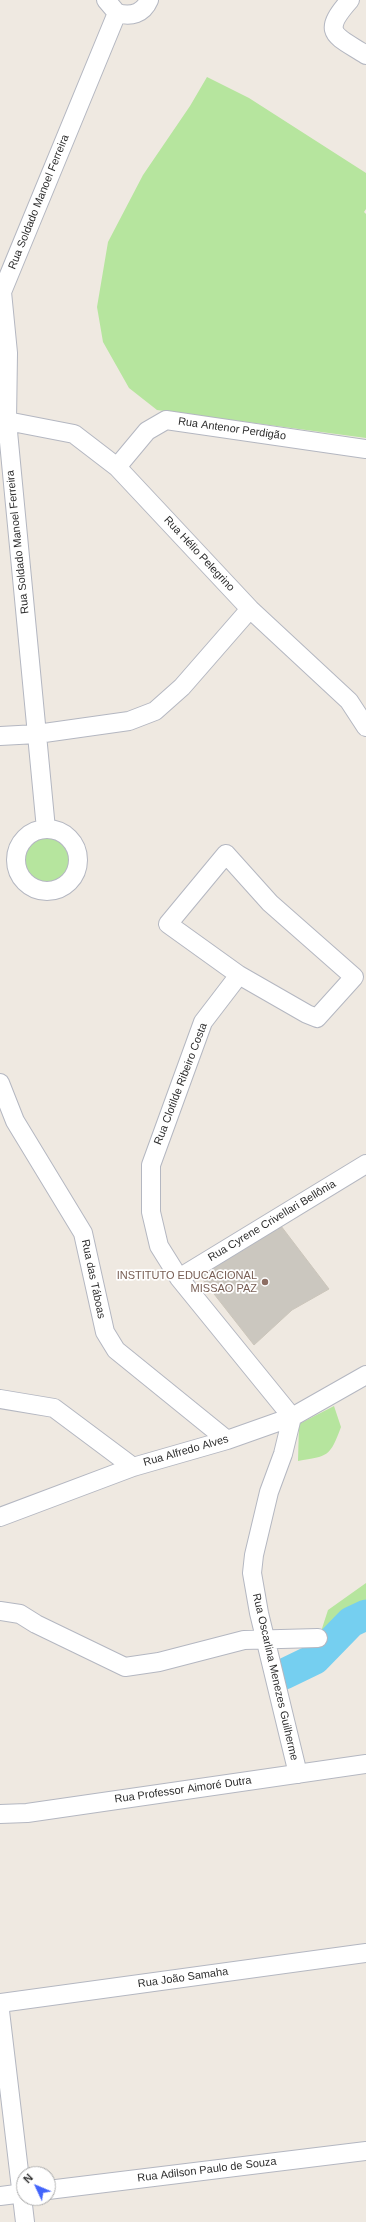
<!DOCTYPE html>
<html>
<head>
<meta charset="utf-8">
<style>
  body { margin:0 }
  #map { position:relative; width:366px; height:2222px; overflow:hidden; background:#efe9e1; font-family:Arial,sans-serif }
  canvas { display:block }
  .north { position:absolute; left:16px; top:2166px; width:40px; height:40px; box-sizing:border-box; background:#fff; border:1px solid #ababab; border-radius:50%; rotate:314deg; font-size:11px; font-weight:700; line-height:16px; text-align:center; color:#2e2e2e }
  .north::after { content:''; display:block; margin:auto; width:14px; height:18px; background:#4264fb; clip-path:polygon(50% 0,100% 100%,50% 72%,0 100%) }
</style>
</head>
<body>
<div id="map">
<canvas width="366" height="2222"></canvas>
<div class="north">N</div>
</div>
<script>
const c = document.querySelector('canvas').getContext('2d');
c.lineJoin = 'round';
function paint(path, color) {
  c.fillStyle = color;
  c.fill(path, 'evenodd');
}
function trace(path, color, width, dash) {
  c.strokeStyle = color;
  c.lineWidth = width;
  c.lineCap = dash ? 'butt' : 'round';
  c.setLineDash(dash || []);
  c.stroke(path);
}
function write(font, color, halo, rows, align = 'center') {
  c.font = font + ' Arial,sans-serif';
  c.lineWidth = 3.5;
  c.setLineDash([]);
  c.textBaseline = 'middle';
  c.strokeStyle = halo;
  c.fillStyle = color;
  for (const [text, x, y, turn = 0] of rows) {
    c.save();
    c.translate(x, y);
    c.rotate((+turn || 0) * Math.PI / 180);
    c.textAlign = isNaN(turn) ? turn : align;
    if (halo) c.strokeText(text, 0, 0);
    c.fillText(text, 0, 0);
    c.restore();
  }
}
paint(new Path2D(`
  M207,77L249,98L366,173V209L364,212L366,214V438L157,410L129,388L103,342L97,307L108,242L143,175L190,106Z
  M22 860a25 25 0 1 1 50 0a25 25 0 1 1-50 0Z
  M334,1406L341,1427C330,1457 328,1456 298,1461L299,1424Z
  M366,1583V1626L340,1645L315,1650L328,1610Z`), '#b6e59e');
trace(new Path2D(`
  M284,1674L315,1659L351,1622L366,1615`), '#75cff0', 31);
const building = new Path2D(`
  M281,1226L329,1289L292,1310L254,1345L200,1276Z`);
paint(building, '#cbc7bf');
trace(building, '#cbc5ba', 1);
const minor = new Path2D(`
  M106,0L117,13C131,17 143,14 149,0
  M350,0C320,34 335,35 366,55
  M7,421L74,434L117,467L250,609L349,701L366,727
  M117,467L147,431L166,420L366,449
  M0,736L37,734L129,721L155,711L182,687L250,609
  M16 860a31 31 0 1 1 62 0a31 31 0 1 1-62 0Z
  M46,829L7,421L8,353L2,292L117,13
  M226,854L270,903L354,977L317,1018L307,1014L239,975L168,924Z
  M239,975L203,1022L151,1165V1212L159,1246L179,1278L292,1417L283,1454L269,1492L254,1555L252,1573L259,1613L298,1774
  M0,1083L15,1121L83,1233L105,1332L116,1350L227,1440
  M179,1278L366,1164
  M0,1399L54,1408L133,1467
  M0,1517L133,1467L227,1440L292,1417L366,1375
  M0,1611L20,1614L36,1624L125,1667L159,1662L244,1640L318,1638
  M0,1814L27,1813L366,1764
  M0,2003L366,1953
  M0,2011L25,2222
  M48,2190L366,2151
  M0,2196L24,2193`);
trace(minor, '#b4b7c1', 20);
trace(minor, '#fff', 18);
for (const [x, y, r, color] of [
  [265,1282,4,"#8d6e63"]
]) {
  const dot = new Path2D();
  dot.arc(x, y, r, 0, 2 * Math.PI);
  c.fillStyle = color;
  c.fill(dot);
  trace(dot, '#fff', 1.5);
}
write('11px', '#2e2e2e', '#fff', [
  ["Rua Soldado Manoel Ferreira",39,202,-68],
  ["Rua Antenor Perdigão",232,429,8],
  ["Rua Soldado Manoel Ferreira",18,542,-96],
  ["Rua Hélio Pelegrino",199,554,47],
  ["Rua Clotilde Ribeiro Costa",181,1084,-69],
  ["Rua Cyrene Crivellari Bellônia",272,1221,-31],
  ["Rua das Táboas",93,1279,78],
  ["Rua Alfredo Alves",186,1451,-16],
  ["Rua Oscarlina Menezes Guilherme",275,1677,77],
  ["Rua Professor Aimoré Dutra",183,1790,-8],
  ["Rua João Samaha",183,1978,-8],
  ["Rua Adilson Paulo de Souza",207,2170,-7]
]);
write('11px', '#785e54', '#fff', [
  ["INSTITUTO EDUCACIONAL",257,1276],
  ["MISSAO PAZ",257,1289]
], 'right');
</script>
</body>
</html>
